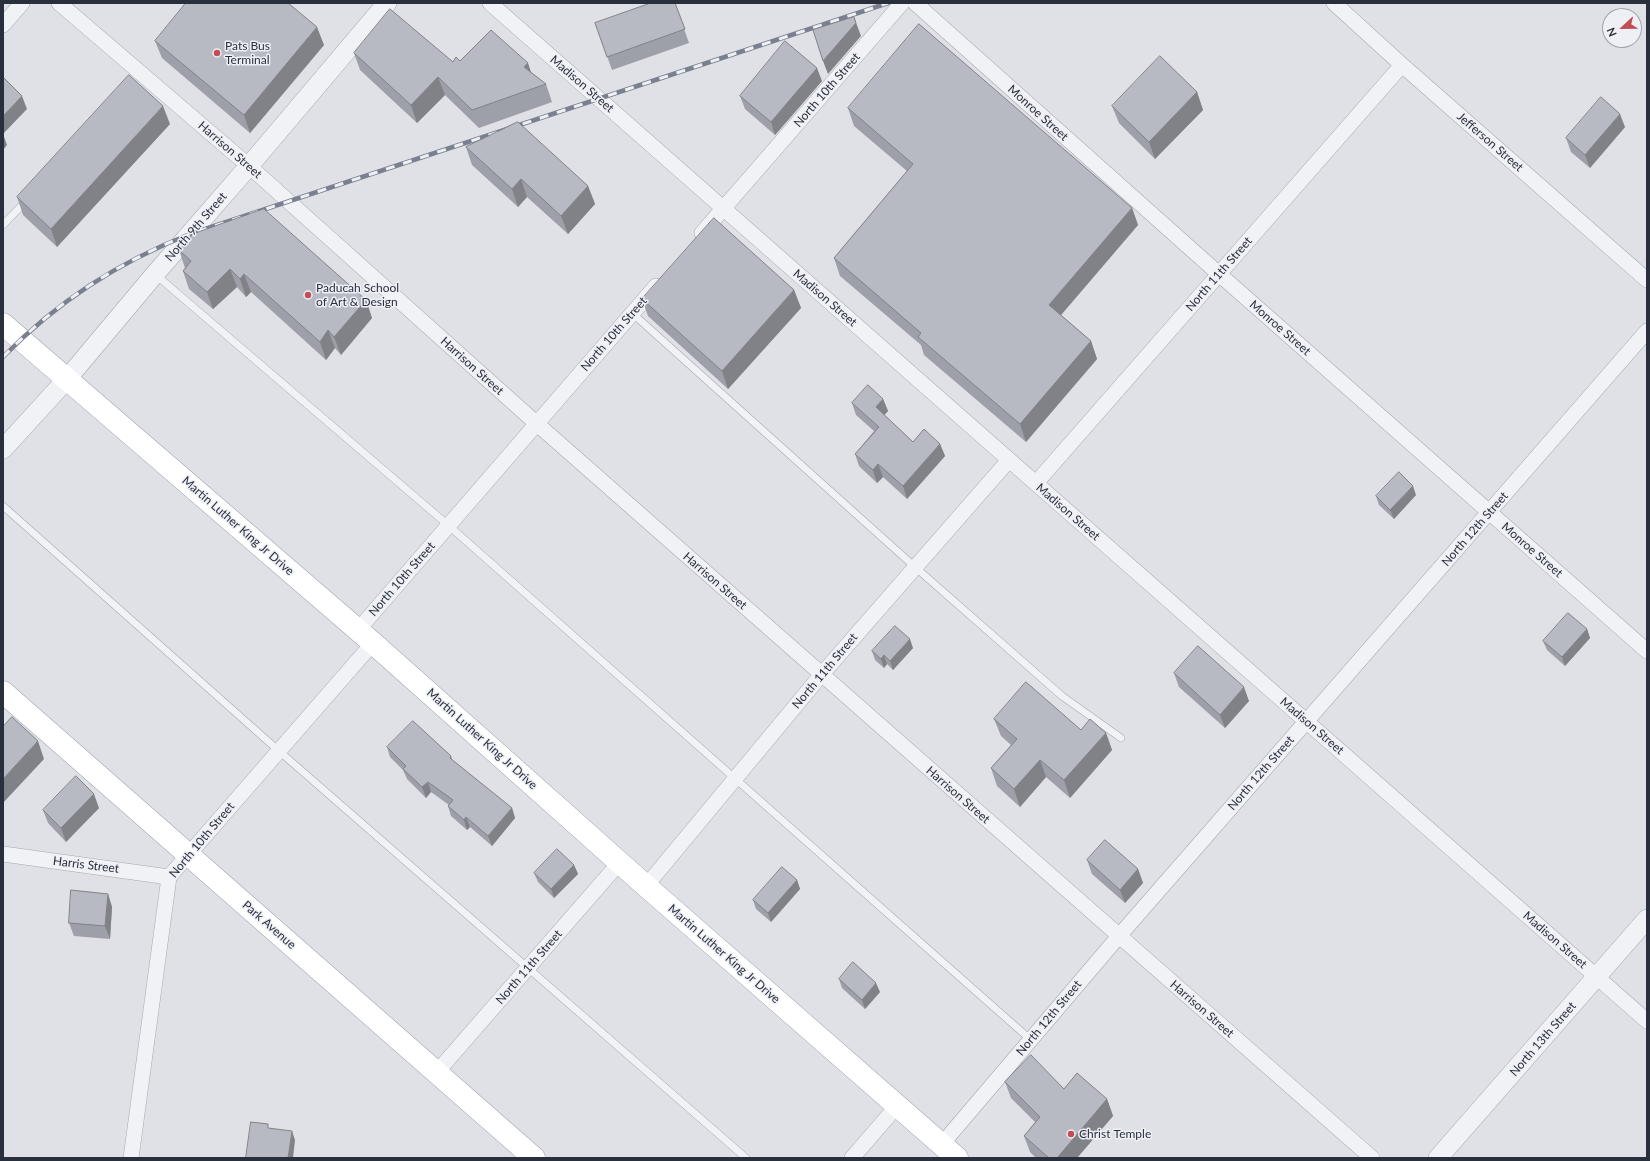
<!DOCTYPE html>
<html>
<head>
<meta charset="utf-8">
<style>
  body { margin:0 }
  #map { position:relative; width:1650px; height:1161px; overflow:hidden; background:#dfe1e7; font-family:Lato,sans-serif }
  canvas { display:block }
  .frame { position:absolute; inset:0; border:4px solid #292f3d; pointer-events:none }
  .north { position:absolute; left:1602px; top:8px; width:40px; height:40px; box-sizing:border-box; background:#eef0f5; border:1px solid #9fa3ab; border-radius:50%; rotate:248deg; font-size:11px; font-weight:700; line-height:16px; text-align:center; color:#292f3d }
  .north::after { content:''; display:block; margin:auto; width:14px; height:18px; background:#c34d55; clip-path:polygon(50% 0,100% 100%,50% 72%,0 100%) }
</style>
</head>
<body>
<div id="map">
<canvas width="1650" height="1161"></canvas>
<div class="frame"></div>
<div class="north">N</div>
</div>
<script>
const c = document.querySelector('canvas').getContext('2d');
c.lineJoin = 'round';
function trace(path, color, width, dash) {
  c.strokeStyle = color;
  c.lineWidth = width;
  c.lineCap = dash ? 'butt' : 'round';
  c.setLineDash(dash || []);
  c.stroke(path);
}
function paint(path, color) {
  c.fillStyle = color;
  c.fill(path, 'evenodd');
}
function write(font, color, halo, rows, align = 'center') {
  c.font = font + ' Lato,sans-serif';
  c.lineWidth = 3;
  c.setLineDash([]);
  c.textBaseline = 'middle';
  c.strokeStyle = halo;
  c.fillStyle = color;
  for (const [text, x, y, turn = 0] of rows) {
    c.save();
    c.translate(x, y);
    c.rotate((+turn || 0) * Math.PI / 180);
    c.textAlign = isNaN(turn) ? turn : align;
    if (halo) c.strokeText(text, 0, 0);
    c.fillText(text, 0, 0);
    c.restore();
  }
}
const service = new Path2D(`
  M3,225L26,201
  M156,275L448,525L1031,1040
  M632,313L915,567L1062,696L1121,738
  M3,506L279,751L746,1158`);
const minor = new Path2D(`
  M59,3L249,166L536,423L1372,1158
  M490,3L1647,1021
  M915,3L1219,274L1647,651
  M1334,3L1402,65L1647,280
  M3,25L22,3
  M702,233L902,3
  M1036,483L1402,65
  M358,630L656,286
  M3,854L169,877
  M646,886L822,674L1009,460
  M437,1072L620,862
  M942,1144L1119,936L1647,331
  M131,1158L169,877L373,643
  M852,1158L897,1106`);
const tertiary = new Path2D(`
  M3,449L67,379L155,274L249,166L387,3
  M1438,1158L1647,919`);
const primary = new Path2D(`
  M3,324L373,643L646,886L957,1158
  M3,692L534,1158`);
trace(service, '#a5a8b1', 8);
trace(minor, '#a5a8b1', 16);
trace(tertiary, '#a5a8b1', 20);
trace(primary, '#9fa5b2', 23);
trace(service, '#f1f2f6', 7);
trace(minor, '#f1f2f6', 15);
trace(tertiary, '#f1f2f6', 19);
trace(primary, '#fff', 22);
const rail = new Path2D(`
  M3,357C58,301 117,263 190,234L888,3`);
trace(rail, '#7a808f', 4.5);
trace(rail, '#eef0f5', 3, [9]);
paint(new Path2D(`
  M675,3L689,43L612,70L595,23Z
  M155,41L324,45L250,133L162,58Z
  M354,53L453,62L460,61L531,72L546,84L552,102L479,128L445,95L417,123L360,70Z
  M822,81L775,135L745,109L740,96Z
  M1197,92L1203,110L1155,159L1119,123L1112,106Z
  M848,108L1132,208L1138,225L1061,315L1091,341L1097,359L1026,442L924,355L921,345L840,276L834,258L907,171L854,126Z
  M170,124L57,247L23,215L17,197Z
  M1625,127L1590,168L1571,152L1566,138Z
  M466,147L588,186L595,204L568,234L527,197L518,207L472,165Z
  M179,250L366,300L372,318L341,355L335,348L326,360L251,292L246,297L237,287L213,309L189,289L183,271L185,268Z
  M794,290L801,308L728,389L648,316L642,299Z
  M883,399L888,411L884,415L913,442L940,444L945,456L907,499L883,477L877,483L859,466L855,454L874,431L856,415L852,403Z
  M1416,495L1394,519L1379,505L1376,496Z
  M1587,629L1590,638L1565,666L1547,650L1543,641Z
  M913,648L893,670L887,664L884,668L875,660L872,651Z
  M1174,673L1249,701L1225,728L1179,687Z
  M994,719L1081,730L1106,733L1112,750L1070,798L1046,777L1020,807L997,786L991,768L1011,745L1001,736Z
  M387,747L451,756L453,761L512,808L515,818L492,846L470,827L467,830L451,816L448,806L449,805L431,792L426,798L407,779L403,770L390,757Z
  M99,808L66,842L48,823L43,810Z
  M1087,860L1138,869L1143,883L1125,903L1092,874Z
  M574,865L578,874L554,898L538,882L534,873Z
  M797,880L800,889L771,922L756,909L753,900Z
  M108,894L112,907L110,939L74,936L69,923Z
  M839,979L880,992L865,1009L842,988Z
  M1005,1082L1064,1089L1107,1099L1113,1116L1077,1158H1036L1030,1152L1024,1136L1035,1122L1011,1098Z`), '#9da0a8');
paint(new Path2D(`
  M854,17L861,36L828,74L823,61Z
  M317,27L324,45L250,133L244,115Z
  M528,63L534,81L524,67Z
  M817,68L822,81L775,135L771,122Z
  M438,77L445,95L417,123L411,105Z
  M1197,92L1203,110L1155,159L1149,142Z
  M22,96L27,109L3,134L7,145L3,150V116Z
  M163,106L170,124L57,247L51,229Z
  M1620,114L1625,127L1590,168L1585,155Z
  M521,179L527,197L518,207L512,189Z
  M588,186L595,204L568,234L561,216Z
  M1132,208L1138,225L1055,322L1049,305Z
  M230,269L237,287L213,309L207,292Z
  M244,274L251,292L246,297L240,279Z
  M794,290L801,308L728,389L722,371Z
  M366,300L372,318L341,355L334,337Z
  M328,330L335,348L326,360L320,342Z
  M1091,341L1097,359L1026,442L1020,424Z
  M883,399L888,411L880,420L876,407Z
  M940,444L945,456L907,499L903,486Z
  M878,464L883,477L877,483L873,470Z
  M1413,486L1416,495L1394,519L1390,510Z
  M1587,629L1590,638L1565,666L1562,657Z
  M910,639L913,648L893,670L890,661Z
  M884,655L887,664L884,668L881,659Z
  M1244,687L1249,701L1225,728L1220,715Z
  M1106,733L1112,750L1070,798L1064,780Z
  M38,741L44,759L3,803V779Z
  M1040,760L1046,777L1020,807L1014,789Z
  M428,782L431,792L426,798L422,787Z
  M94,794L99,808L66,842L61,828Z
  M512,808L515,818L492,846L488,836Z
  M466,817L470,827L467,830L464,820Z
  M574,865L578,874L554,898L551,889Z
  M1138,869L1143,883L1125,903L1120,890Z
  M797,880L800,889L771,922L768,913Z
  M108,894L112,907L110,939L105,926Z
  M876,983L880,992L865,1009L862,1000Z
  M1107,1099L1113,1116L1077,1158H1057Z
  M292,1131L295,1140L293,1158H288Z`), '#808288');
const building = new Path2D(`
  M186,3H288L317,27L244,115L155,41Z
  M651,3H675L685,29L607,57L595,23Z
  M390,9L453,62L456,57L460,61L491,30L528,63L524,67L546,84L472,110L438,77L411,105L354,53Z
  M854,17L856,23L823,61L813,30Z
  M919,24L1132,208L1049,305L1091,341L1020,424L918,337L921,333L834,258L913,164L848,108Z
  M785,41L817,68L771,122L740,96Z
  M1160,56L1197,92L1149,142L1112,106Z
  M129,75L163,106L51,229L17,197Z
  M3,77L22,96L3,116Z
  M1601,97L1620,114L1585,155L1566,138Z
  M518,122L588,186L561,216L521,179L512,189L466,147Z
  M264,209L366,300L334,337L328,330L320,342L244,274L240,279L230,269L207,292L183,271L191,261L179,250L193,234Z
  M714,218L794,290L722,371L642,299Z
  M868,385L883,399L876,407L913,442L924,429L940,444L903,486L878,464L873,470L855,454L879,427L852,403Z
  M1399,472L1413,486L1390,510L1376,496Z
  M1568,613L1587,629L1562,657L1543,641Z
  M895,626L910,639L890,661L884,655L881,659L872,651Z
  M1198,646L1244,687L1220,715L1174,673Z
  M1026,682L1081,730L1090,719L1106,733L1064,780L1040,760L1014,789L991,768L1017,739L994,719Z
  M12,717L38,741L3,779V727Z
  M413,721L451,756L450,758L512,808L488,836L466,817L464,820L448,806L453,800L428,782L422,787L403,769L406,766L387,747Z
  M76,776L94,794L61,828L43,810Z
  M1105,840L1138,869L1120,890L1087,860Z
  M557,849L574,865L551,889L534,873Z
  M782,867L797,880L768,913L753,900Z
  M71,890L108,894L105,926L69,923Z
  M853,962L876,983L862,1000L839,979Z
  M1031,1055L1064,1089L1077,1073L1107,1099L1057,1158H1049L1024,1136L1040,1117L1005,1082Z
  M251,1122L268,1124V1128L292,1131L288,1158H246Z`);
paint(building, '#b7bac3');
trace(building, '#808288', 1);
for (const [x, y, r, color] of [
  [217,53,4,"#c34d55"],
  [308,295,4,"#c34d55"],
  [1071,1134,4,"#c34d55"]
]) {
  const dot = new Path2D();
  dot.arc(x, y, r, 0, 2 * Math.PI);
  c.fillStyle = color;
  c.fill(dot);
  trace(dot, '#eef0f5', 1.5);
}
write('12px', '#292f3d', '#eef0f5', [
  ["Pats Bus",225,46],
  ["Terminal",225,60],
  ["Paducah School",316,288],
  ["of Art & Design",316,302],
  ["Christ Temple",1079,1134]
], 'left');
write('12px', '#292f3d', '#eef0f5', [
  ["Madison Street",582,84,41],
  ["North 10th Street",827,90,-49],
  ["Monroe Street",1038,113,42],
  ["Jefferson Street",1490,142,41],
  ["Harrison Street",230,150,41],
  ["North 9th Street",196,227,-49],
  ["North 11th Street",1219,274,-49],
  ["Madison Street",825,298,41],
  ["Monroe Street",1280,328,41],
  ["North 10th Street",614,334,-49],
  ["Harrison Street",472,366,42],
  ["Madison Street",1068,512,41],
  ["Martin Luther King Jr Drive",238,526,41],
  ["North 12th Street",1475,529,-49],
  ["Monroe Street",1532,550,41],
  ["North 10th Street",402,579,-49],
  ["Harrison Street",715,581,41],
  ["North 11th Street",825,671,-50],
  ["Madison Street",1312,726,41],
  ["Martin Luther King Jr Drive",482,739,42],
  ["North 12th Street",1261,773,-49],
  ["Harrison Street",958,795,41],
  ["North 10th Street",202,840,-50],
  ["Harris Street",86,865,7],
  ["Park Avenue",269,925,41],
  ["Madison Street",1555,940,41],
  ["Martin Luther King Jr Drive",724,954,41],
  ["North 11th Street",529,967,-49],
  ["Harrison Street",1202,1009,41],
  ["North 12th Street",1049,1018,-50],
  ["North 13th Street",1543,1039,-49]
]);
</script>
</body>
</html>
